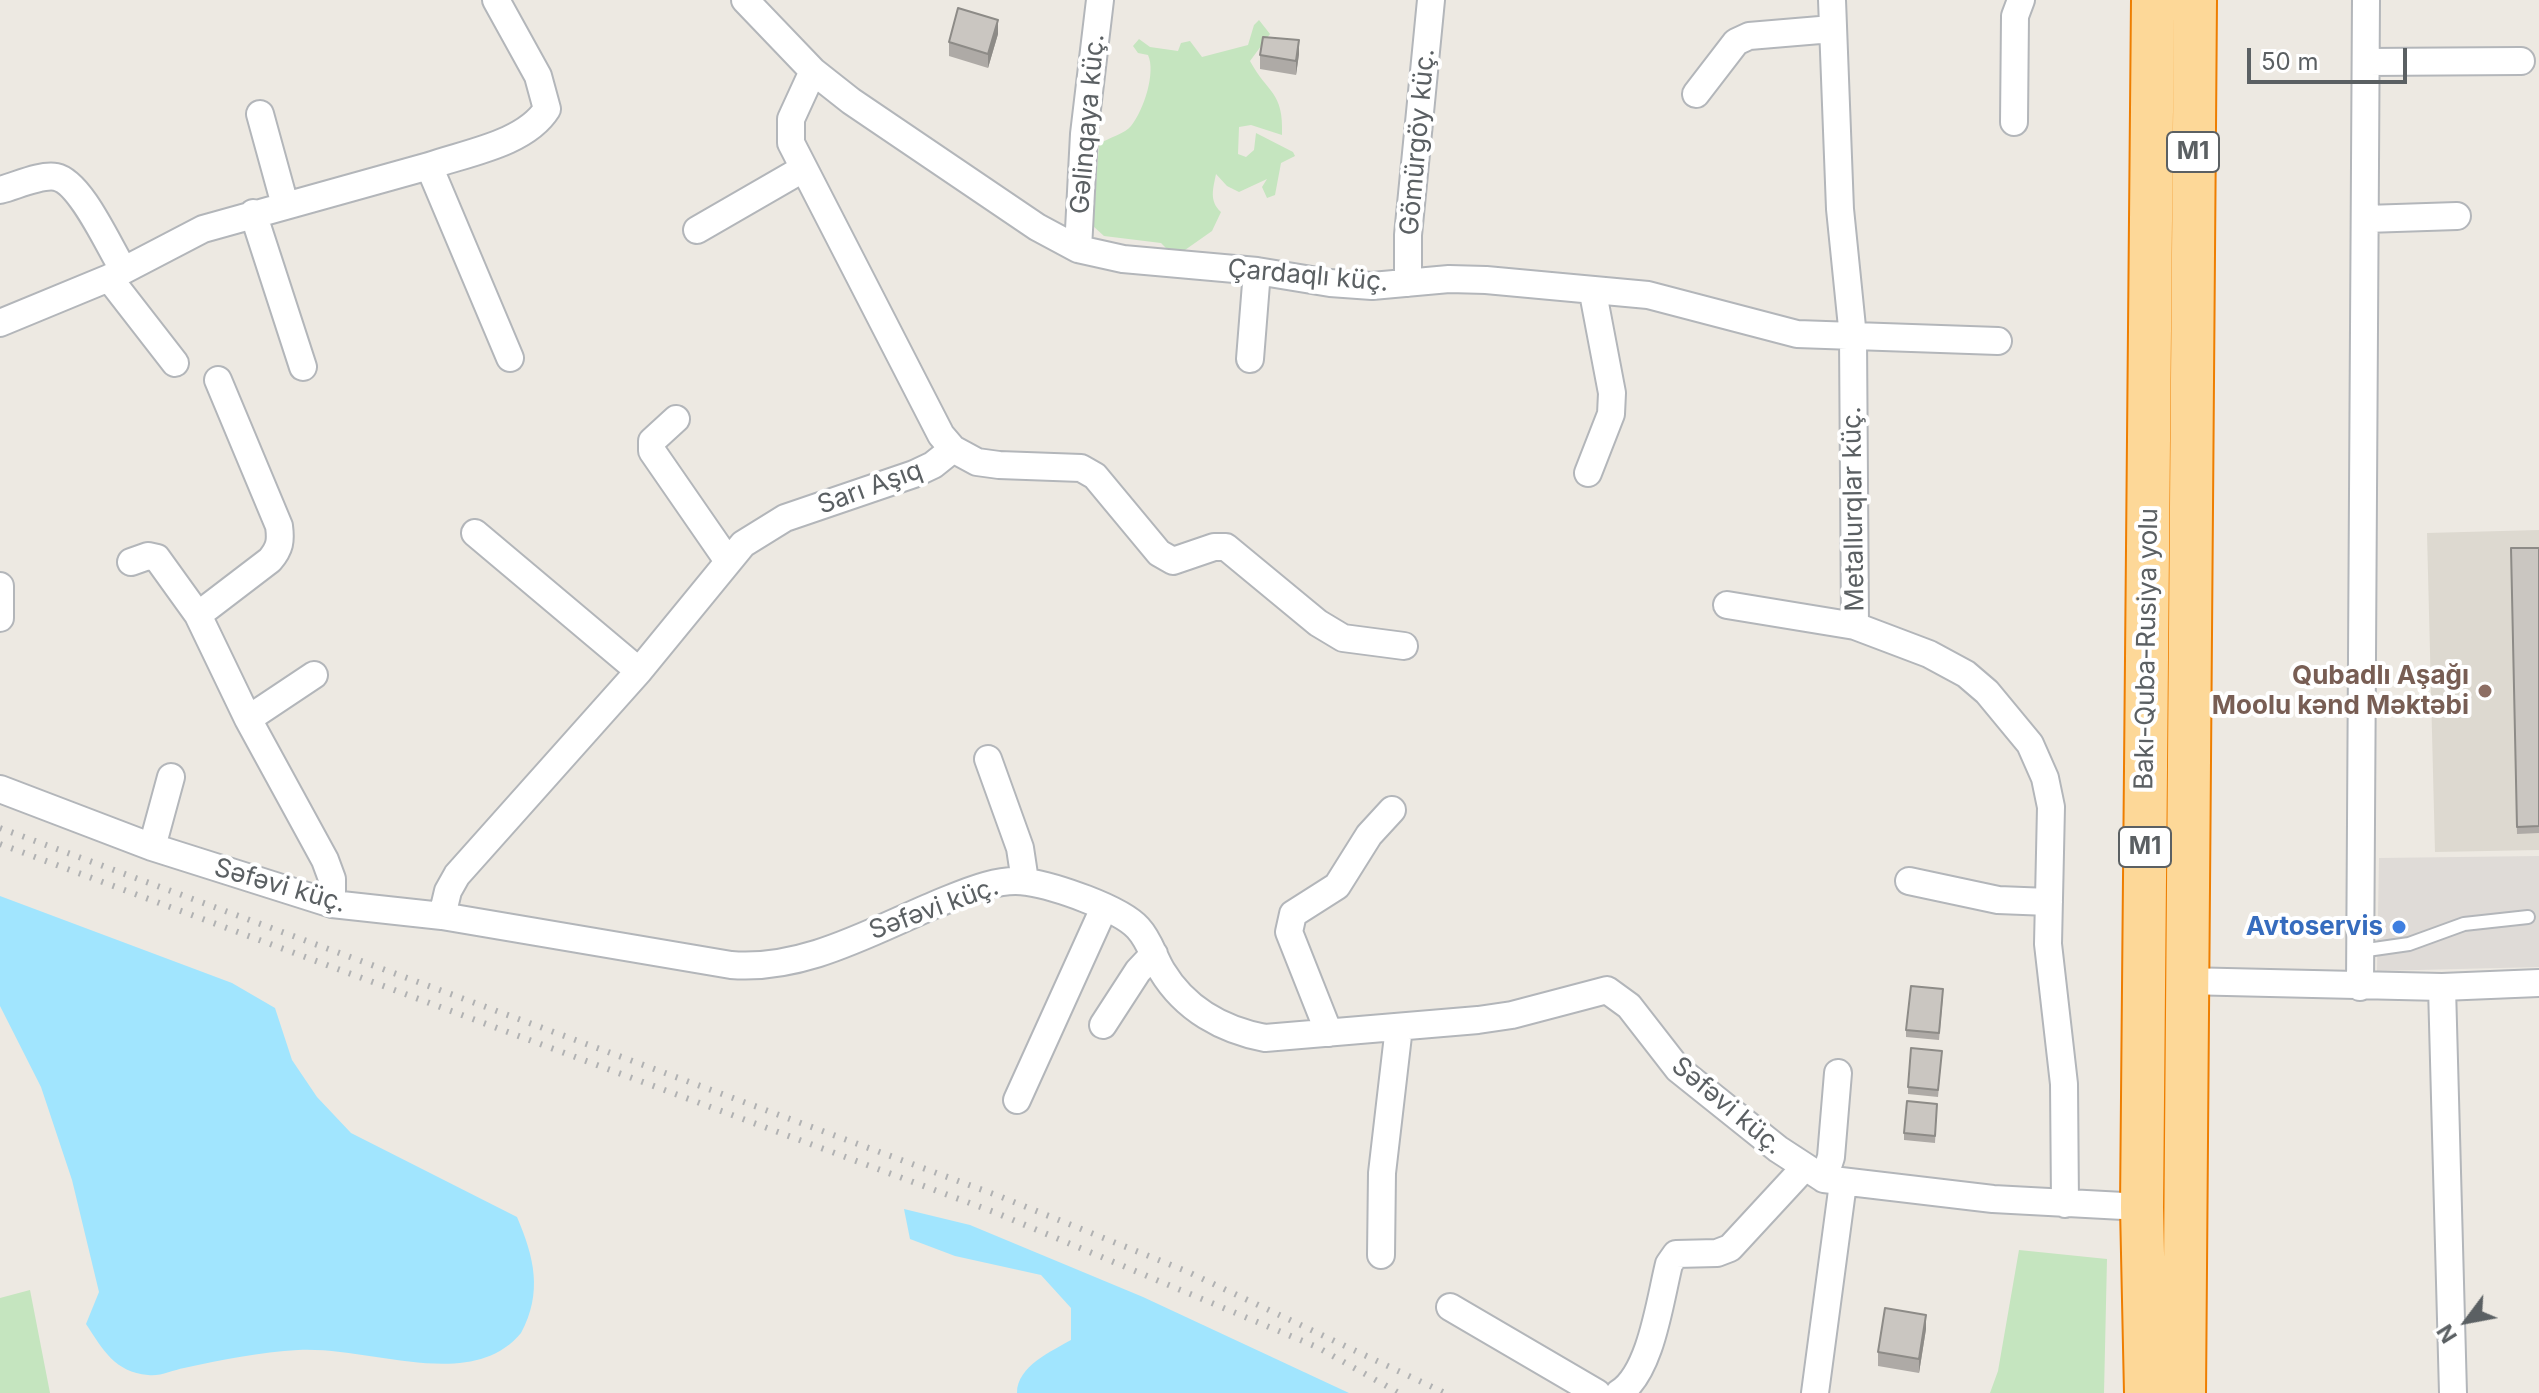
<!DOCTYPE html>
<html>
<head>
<meta charset="utf-8">
<style>
  body { margin:0 }
  #map { position:relative; width:2539px; height:1393px; overflow:hidden; background:#ede9e2; font-family:Inter,sans-serif }
  canvas { display:block }
  .north { position:absolute; left:2427px; top:1281px; width:80px; height:80px; -webkit-text-stroke:6px #fff; paint-order:stroke; rotate:238deg; font-size:22px; font-weight:700; line-height:32px; text-align:center; color:#5b6063 }
  .north::after { content:''; display:block; margin:auto; width:28px; height:36px; background:#5b6063; clip-path:polygon(50% 0,100% 100%,50% 72%,0 100%) }
  .scale { position:absolute; left:2247px; top:48px; width:160px; height:36px; box-sizing:border-box; border:4px solid #5b6063; border-top:0; padding-left:10px; font-size:24px; line-height:28px; white-space:nowrap; color:#5b6063; -webkit-text-stroke:6px #fff; paint-order:stroke }
</style>
</head>
<body>
<div id="map">
<canvas width="2539" height="1393"></canvas>
<div class="north">N</div>
<div class="scale">50 m</div>
</div>
<script>
const c = document.querySelector('canvas').getContext('2d');
c.lineJoin = 'round';
function paint(path, color) {
  c.fillStyle = color;
  c.fill(path, 'evenodd');
}
function trace(path, color, width, dash) {
  c.strokeStyle = color;
  c.lineWidth = width;
  c.lineCap = dash ? 'butt' : 'round';
  c.setLineDash(dash || []);
  c.stroke(path);
}
function write(font, color, halo, rows, align = 'center') {
  c.font = font + ' Inter,sans-serif';
  c.lineWidth = 8;
  c.setLineDash([]);
  c.textBaseline = 'middle';
  c.strokeStyle = halo;
  c.fillStyle = color;
  for (const [text, x, y, turn = 0] of rows) {
    c.save();
    c.translate(x, y);
    c.rotate((+turn || 0) * Math.PI / 180);
    c.textAlign = isNaN(turn) ? turn : align;
    if (halo) c.strokeText(text, 0, 0);
    c.fillText(text, 0, 0);
    c.restore();
  }
}
paint(new Path2D(`
  M2539,856V967L2377,971L2379,858Z`), '#dfdbd7');
paint(new Path2D(`
  M2539,530V850L2435,852L2427,533Z`), '#ddd9d0');
paint(new Path2D(`
  M1259,20L1270,34L1250,61C1267,93 1284,91 1282,135L1251,125L1239,127L1238,154L1246,157L1254,150L1256,133L1293,152L1295,156L1281,163L1275,195L1267,198L1262,187L1267,179L1239,192L1227,186L1216,174C1213,189 1209,201 1221,212L1212,231L1175,257L1161,243L1104,236L1093,226L1099,144C1108,138 1126,133 1131,126C1144,110 1156,72 1148,55L1138,53L1133,46L1139,39L1150,47L1178,51L1181,43L1190,41L1202,57L1248,45L1254,25Z
  M2019,1250L2107,1259L2104,1393H1990L1998,1371Z
  M30,1290L50,1393H0V1298Z`), '#c5e5bf');
paint(new Path2D(`
  M0,896L232,983L275,1008L292,1060L317,1097L351,1133L517,1217C534,1257 543,1292 521,1333C471,1393 371,1346 298,1350C261,1352 221,1360 184,1368C173,1370 159,1377 148,1375C115,1372 103,1350 86,1324L99,1292L72,1180L41,1087L0,1006Z
  M904,1209L970,1225L1143,1297L1349,1393H1017C1017,1366 1052,1351 1071,1340V1308L1041,1275L955,1256L910,1239Z`), '#a1e5fe');
const service = new Path2D(`
  M2360,951L2409,944L2464,924L2528,917`);
const minor = new Path2D(`
  M745,0L813,71L851,101L1037,227L1078,249L1123,259L1257,271L1330,283L1372,286L1449,279L1486,280L1648,295L1797,334L1998,341
  M1832,0L1840,209L1853,337L1855,626L1929,654L1966,674L1987,692L2030,744L2045,778L2051,807L2048,944L2064,1084L2065,1204
  M2367,62L2521,61
  M813,71L791,119V143L941,435L953,449
  M1696,94L1736,42L1749,36L1832,29
  M260,114L285,205
  M2014,122L2015,16L2021,0
  M429,166C466,153 525,144 547,109L538,76L496,0
  M0,190C16,186 41,174 56,177C81,182 109,247 123,269
  M253,213L303,367
  M2366,219L2457,216
  M697,230L801,170
  M1078,249L1084,134L1100,0
  M109,278L175,363
  M1408,283V235L1431,0
  M0,323L109,278L203,229L429,166L510,358
  M1250,359L1257,271
  M676,419L652,441V451L728,561
  M1588,473L1611,414L1612,393L1593,293
  M475,533L639,671
  M131,562L148,556L157,558L198,615L248,719L325,860L332,879V904
  M0,586V618
  M1727,605L1855,626
  M198,615L270,560C280,548 281,541 279,526L218,380
  M248,719L314,675
  M988,759L1020,848L1025,881
  M0,789L152,847L332,904L442,916L731,965C804,971 872,931 939,903C964,893 998,877 1027,882C1054,886 1120,908 1138,928C1150,941 1153,956 1162,971C1185,1009 1223,1030 1265,1038L1478,1020L1512,1015L1607,990L1629,1006L1678,1069L1778,1149L1824,1179L1993,1199L2142,1207
  M152,847L171,777
  M1909,881L1998,900L2049,902
  M442,916L448,891L457,875L639,671L743,544L785,518L914,474L933,465L953,449L977,462L999,465L1081,468L1095,476L1159,553L1173,561L1214,547H1226L1318,623L1343,638L1404,646
  M2184,981L2442,987L2539,983
  M2360,987L2366,0
  M2442,987L2453,1393
  M1103,1025L1138,971L1154,954
  M1329,1033L1289,932L1293,914L1337,886L1369,835L1392,810
  M1017,1100L1104,908
  M1824,1179L1831,1157L1838,1073
  M1381,1255L1382,1173L1399,1027
  M1450,1307L1597,1393
  M1619,1393C1651,1373 1660,1300 1669,1264L1676,1254L1717,1253L1730,1248L1804,1168
  M1815,1393L1843,1183`);
const trunk = new Path2D(`
  M2146,1393L2142,1207L2153,0
  M2184,1393L2195,0`);
trace(service, '#b3b6ba', 16);
trace(minor, '#b3b6ba', 30);
trace(trunk, '#ee7e01', 46);
trace(service, '#fff', 12);
trace(minor, '#fff', 26);
trace(trunk, '#fdd898', 42);
trace(new Path2D(`
  M0,828L999,1196L1186,1271L1445,1393
  M0,844L994,1212L1317,1347L1399,1393`), '#b1b2b3', 6, [2, 10]);
paint(new Path2D(`
  M998,34L988,68L949,56V42Z
  M1299,54L1296,75L1260,69V55Z
  M2511,548H2539V833L2517,834Z
  M1943,996L1939,1040L1906,1037V1030Z
  M1942,1051L1938,1097L1908,1094V1087Z
  M1937,1104L1935,1143L1904,1140V1133Z
  M1926,1329L1919,1373L1878,1366V1352Z`), '#aeaaa6');
paint(new Path2D(`
  M998,20V34L988,68V54Z
  M1299,40V54L1296,75V61Z
  M1926,1315V1329L1919,1373V1359Z`), '#8d8b87');
const building = new Path2D(`
  M958,8L998,20L988,54L949,42Z
  M1263,37L1299,40L1296,61L1260,55Z
  M2511,548H2539V826L2517,827Z
  M1911,986L1943,989L1939,1033L1906,1030Z
  M1911,1048L1942,1051L1938,1090L1908,1087Z
  M1907,1101L1937,1104L1935,1136L1904,1133Z
  M1885,1308L1926,1315L1919,1359L1878,1352Z`);
paint(building, '#cac6c1');
trace(building, '#8d8b87', 2);
for (const [x, y, r, color] of [
  [2485,691,8,"#8d6e63"],
  [2399,927,8,"#3f7fe0"]
]) {
  const dot = new Path2D();
  dot.arc(x, y, r, 0, 2 * Math.PI);
  c.fillStyle = color;
  c.fill(dot);
  trace(dot, '#fff', 3);
}
for (const [x, y, w] of [
  [2193,152,52],
  [2145,847,52]
]) {
  const box = new Path2D();
  box.roundRect(x - w / 2, y - 20, w, 40, 6);
  c.fillStyle = '#fff';
  c.fill(box);
  trace(box, '#5b6063', 2);
}
write('bold 24px', '#5b6063', null, [
  ["M1",2193,152],
  ["M1",2145,847]
]);
write('26px', '#5b6063', '#fff', [
  ["Gəlinqaya küç.",1088,124,-85],
  ["Gömürgöy küç.",1418,142,-85],
  ["Çardaqlı küç.",1308,276,5],
  ["Sarı Aşıq",870,488,-20],
  ["Metallurqlar küç.",1854,509,-91],
  ["Bakı-Quba-Rusiya yolu",2147,649,-89],
  ["Səfəvi küç.",280,886,16],
  ["Səfəvi küç.",934,909,-20],
  ["Səfəvi küç.",1727,1106,40]
]);
write('bold 26px', '#785e54', '#fff', [
  ["Qubadlı Aşağı",2469,676],
  ["Moolu kənd Məktəbi",2469,706]
], 'right');
write('bold 26px', '#366cbe', '#fff', [
  ["Avtoservis",2383,927]
], 'right');
</script>
</body>
</html>
